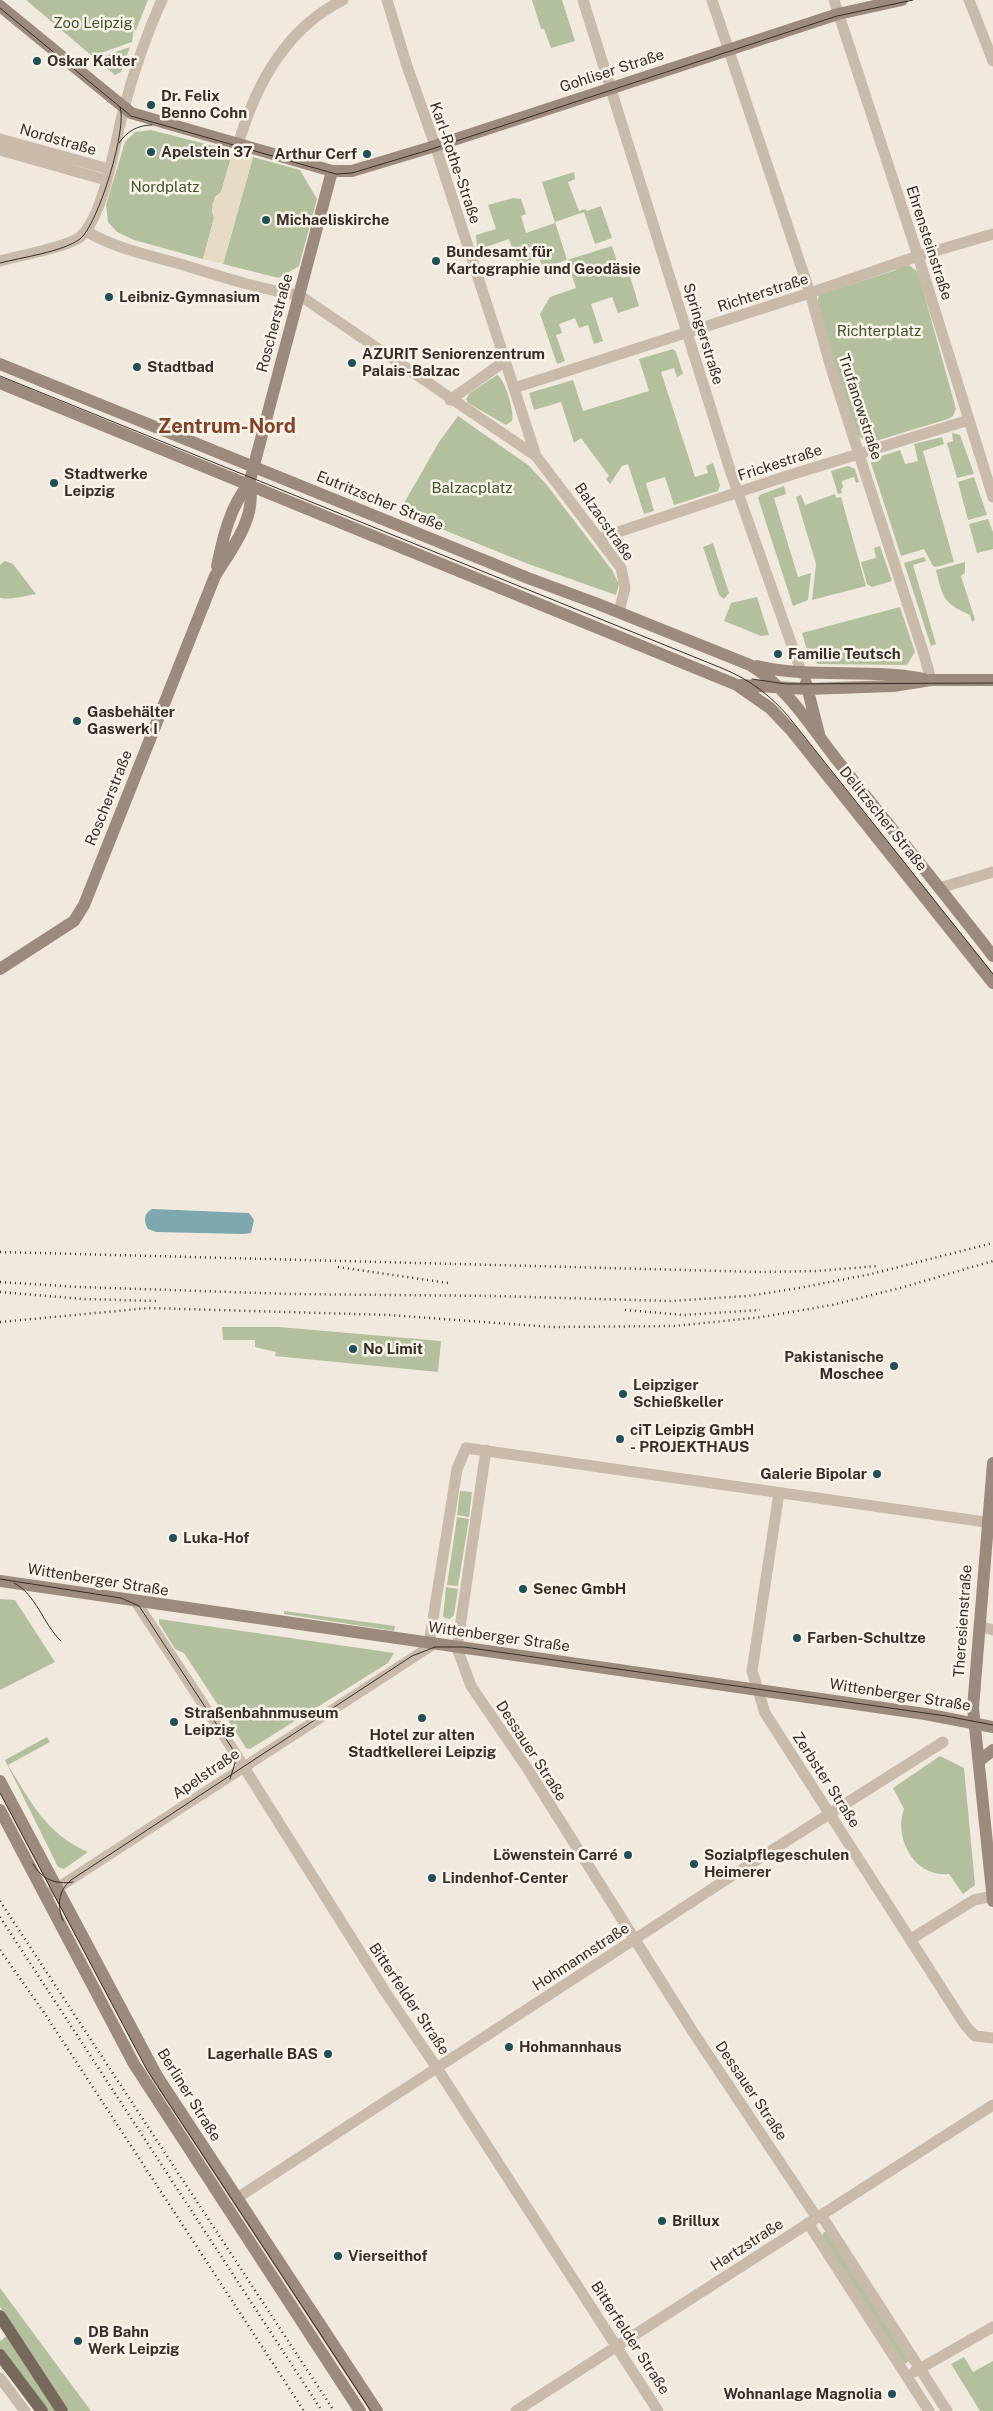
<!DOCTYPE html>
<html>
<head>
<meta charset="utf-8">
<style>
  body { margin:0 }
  canvas { display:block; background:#f1e9de }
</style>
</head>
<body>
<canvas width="993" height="2411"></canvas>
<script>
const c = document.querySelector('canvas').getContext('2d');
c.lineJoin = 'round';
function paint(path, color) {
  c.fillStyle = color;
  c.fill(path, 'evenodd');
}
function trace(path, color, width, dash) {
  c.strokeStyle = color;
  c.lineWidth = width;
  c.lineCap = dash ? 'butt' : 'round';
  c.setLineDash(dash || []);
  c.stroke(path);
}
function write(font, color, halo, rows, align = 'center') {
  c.font = font + ' "Public Sans",sans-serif';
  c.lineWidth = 5;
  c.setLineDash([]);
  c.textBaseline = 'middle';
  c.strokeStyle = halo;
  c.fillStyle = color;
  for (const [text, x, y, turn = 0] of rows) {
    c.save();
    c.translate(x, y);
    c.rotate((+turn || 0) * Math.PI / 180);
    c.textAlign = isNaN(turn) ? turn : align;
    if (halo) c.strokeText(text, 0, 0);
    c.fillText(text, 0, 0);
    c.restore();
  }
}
paint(new Path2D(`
  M26,0H148L136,30L134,29L132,42L92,56Z
  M532,0H562L575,41L551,48L544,29H541Z
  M130,47L121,72L115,75L96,59Z
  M151,130L233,151L221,192L215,197L212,211L214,218L203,259L134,240L117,232L108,222L106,205L125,142L135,132Z
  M253,157L300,170L317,199L299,266L279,278L223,264Z
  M574,172L575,179L568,182L579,211L585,209L587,211L601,206L612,238L595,244L584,212L555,222L567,260L612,246L622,278L630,276L639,306L618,313L612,297L591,304L603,341L594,344L588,325L579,328L575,318L559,324L562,333L556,335L565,361L557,364L540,314L550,297L576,288L567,260L543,268L539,258L518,265L509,239L477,250L476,235L496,229L488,205L513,198L521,199L526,214L521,216L526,233L555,223L542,182Z
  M909,265L918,272L956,409L953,416L948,419L869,443L865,442L858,435L816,307L819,295L896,270V267Z
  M673,349L676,352L683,374L677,377L674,368L661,372L695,477L708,473L706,466L713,463L720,485L718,491L674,505L665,477L646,483L654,511L644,514L628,464L622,466L610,484L606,479L609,476L581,438L574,443L561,402L534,410L529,393L573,380L583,411L649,391L639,359Z
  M497,375C505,379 515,413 512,421L506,425L468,403L466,399L470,393Z
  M458,416L528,465L546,484L612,570L619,584L616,595L531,565L399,512L439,442Z
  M952,433L960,435L974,474L957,478L947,443L953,441Z
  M942,437L944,444L923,451L954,562L936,567L933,566L924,549L901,556L871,463L873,459L900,450L905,464L918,461L914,444Z
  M848,466L855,469L859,482L856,483L854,477L842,481L843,488L841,489L842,493L838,494L831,471Z
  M974,477L987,515L968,520L958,482Z
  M784,486L786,494L774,498L798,577L811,573L808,600L793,606L758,498L760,495Z
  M835,494L836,498L841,497L866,586L812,600L816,564L796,497L801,495L805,505Z
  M988,519L993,532V549L977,553L969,524Z
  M713,543L729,593L724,599L719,595L703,547Z
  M880,546L892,581L872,587L867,584L861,562L876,558L874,548Z
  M924,557L926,561L913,565L936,644L931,646L904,563Z
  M5,561L13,564L36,594C23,596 13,600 0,598V565Z
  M965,562V573L961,576L975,620L972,622L970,615C943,603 943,598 936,570Z
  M757,597L769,635L761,636L724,621L731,603Z
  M900,607L915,652L907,665L818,664L809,657L802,633Z
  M222,1327H279L441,1341L438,1372L275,1356L276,1352L255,1347V1340H223Z
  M460,1491L472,1492L469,1517L457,1515Z
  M457,1517L469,1519L458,1586L447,1585Z
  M446,1587L458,1589L454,1615L450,1619L443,1617Z
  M0,1599L15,1600L55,1662L0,1690Z
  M284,1611L395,1626L394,1631L284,1614Z
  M159,1619L394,1653L388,1663L250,1749L246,1748L184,1653L175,1649L159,1623Z
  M47,1737L50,1742L8,1765C31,1802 46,1834 88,1852L64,1869L58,1867L5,1760Z
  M940,1756L964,1768L975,1885L963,1894L949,1874C915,1878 893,1838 904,1809L893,1788Z
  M824,2232H827L909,2361L905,2364L821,2238Z
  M0,2288L91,2411H69L0,2307Z
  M8,2335L56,2411H48L0,2348V2341Z
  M964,2357L973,2372L993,2361V2411H980L951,2364Z`), '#b2c09e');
paint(new Path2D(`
  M233,151L253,157L223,264L203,259L214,218L212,204L221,192Z`), '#e8dbc6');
paint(new Path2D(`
  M152,1209L249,1213L254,1220L251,1233L244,1234L156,1232L148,1229C143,1221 144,1213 152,1209Z`), '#7ea8ad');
trace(new Path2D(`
  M387,0L406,63L436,148L536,456
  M583,0L731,473L802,674
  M712,0L810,293L832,371L925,658L931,680
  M834,0L918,256L993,497
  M969,0L993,61
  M0,139L109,169
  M238,145C255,86 286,28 343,0
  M0,150L106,180
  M86,231C114,248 148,255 180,264C219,276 259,289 299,295L536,456L621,568L625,588L619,612
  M0,261C18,256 68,247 80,237C105,215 115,140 124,108C134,71 146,35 162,0
  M514,388L810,293L918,256L993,234
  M450,400L505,361
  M600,538L787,476L969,420
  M939,888L993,872
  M486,1450L457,1648L471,1686L527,1768L693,2032L817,2218
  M779,1493L752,1671L765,1713L965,2025L975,2036L993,2038
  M136,1602L230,1745L386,1993L437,2068L658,2411
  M979,1626L993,1630
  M429,1644L457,1469L466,1448L993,1523
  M45,1896L434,1644
  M911,1939L974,1900L993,1896
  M237,2198L744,1868L943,1742
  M821,2215L947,2411
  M808,2223L929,2411
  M914,2372L993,2327
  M0,2378L25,2411
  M516,2411L993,2105`), '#c9baaa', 11);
trace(new Path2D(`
  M0,6L131,113L332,171H352L435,146L838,14L902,0
  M0,364L528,578L598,604L750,665C791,690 811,728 841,765C892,829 943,892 993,956
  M0,383L737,685L770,708L791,730L993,983
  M217,566C223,538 230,506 249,484L332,171
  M757,666C812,679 869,668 924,679
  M806,683L819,734
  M741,685L808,689L893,686L931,680H993
  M0,969L74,921L84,905L215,576C231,550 258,516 249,484
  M993,1463L973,1708L993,1901
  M0,1581L925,1714L993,1727
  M979,1761L993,1750
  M0,1781L157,2076L377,2411
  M0,1810L134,2064L360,2411`), '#9c8a7c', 12);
trace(new Path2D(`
  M0,2316L62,2411
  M0,2355L42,2411`), '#78675b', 12);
trace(new Path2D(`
  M0,8L131,116L336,174L352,173L432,149L837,16L913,0
  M119,143C127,131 138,125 152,125
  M0,263C23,257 62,252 80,239C98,225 128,127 120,107
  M0,376L724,669C750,680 770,695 788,716L993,974
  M752,679L786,684L993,683
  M0,1579L121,1598L139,1606L232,1748L235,1763L230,1779
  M14,1583C36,1594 43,1624 61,1641
  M0,1793L147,2070L371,2411
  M33,1864C42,1879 55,1885 73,1882
  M63,1921C57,1906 58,1891 71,1880L412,1656L435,1647H464L946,1716L993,1725`), '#372e29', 1);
trace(new Path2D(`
  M0,1252L761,1272L816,1271L878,1266
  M338,1267L448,1283
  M0,1282L79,1287L291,1294L494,1296L670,1301L748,1296L799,1288L871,1274L993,1243
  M0,1292L84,1299L157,1301
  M625,1310L684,1315L760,1310
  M0,1322L149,1308L389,1315L551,1327L675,1326L762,1317L832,1305L900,1288L993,1261
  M0,1901L334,2411
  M0,1917L322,2411
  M0,1950L45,2014L304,2411`), '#372e29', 2.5, [1, 4]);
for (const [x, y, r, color] of [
  [37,61,5,"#214f56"],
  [151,105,5,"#214f56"],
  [151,152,5,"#214f56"],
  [367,154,5,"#214f56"],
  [266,220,5,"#214f56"],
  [436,261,5,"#214f56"],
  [109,297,5,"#214f56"],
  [352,363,5,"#214f56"],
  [137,367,5,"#214f56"],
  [54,483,5,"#214f56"],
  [778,654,5,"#214f56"],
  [77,721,5,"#214f56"],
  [353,1349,5,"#214f56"],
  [894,1366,5,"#214f56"],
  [623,1394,5,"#214f56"],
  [620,1439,5,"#214f56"],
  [877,1474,5,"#214f56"],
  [173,1538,5,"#214f56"],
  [523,1589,5,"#214f56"],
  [797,1638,5,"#214f56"],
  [422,1718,5,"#214f56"],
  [174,1722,5,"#214f56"],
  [628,1855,5,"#214f56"],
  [694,1864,5,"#214f56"],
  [432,1878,5,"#214f56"],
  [509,2047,5,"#214f56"],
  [328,2054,5,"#214f56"],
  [662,2221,5,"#214f56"],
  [338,2256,5,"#214f56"],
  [78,2341,5,"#214f56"],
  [892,2394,5,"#214f56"]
]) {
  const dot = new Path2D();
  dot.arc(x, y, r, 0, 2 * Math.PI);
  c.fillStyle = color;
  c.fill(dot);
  trace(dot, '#f9f3ea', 2);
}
write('15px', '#44542e', '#f9f3ea', [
  ["Zoo Leipzig",93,23],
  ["Nordplatz",165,187],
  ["Richterplatz",879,331],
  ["Balzacplatz",472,488]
]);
write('bold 15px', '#372e29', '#f9f3ea', [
  ["Oskar Kalter",47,61],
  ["Dr. Felix",161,96],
  ["Benno Cohn",161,113],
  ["Apelstein 37",161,152],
  ["Arthur Cerf",357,154,"right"],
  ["Michaeliskirche",276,220],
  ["Bundesamt für",446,252],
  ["Kartographie und Geodäsie",446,269],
  ["Leibniz-Gymnasium",119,297],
  ["AZURIT Seniorenzentrum",362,354],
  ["Palais-Balzac",362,371],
  ["Stadtbad",147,367],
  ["Stadtwerke",64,474],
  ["Leipzig",64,491],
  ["Familie Teutsch",788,654],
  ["Gasbehälter",87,712],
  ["Gaswerk I",87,729],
  ["No Limit",363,1349],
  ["Pakistanische",884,1357,"right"],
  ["Moschee",884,1374,"right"],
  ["Leipziger",633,1385],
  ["Schießkeller",633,1402],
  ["ciT Leipzig GmbH",630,1430],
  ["- PROJEKTHAUS",630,1447],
  ["Galerie Bipolar",867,1474,"right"],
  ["Luka-Hof",183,1538],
  ["Senec GmbH",533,1589],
  ["Farben-Schultze",807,1638],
  ["Straßenbahnmuseum",184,1713],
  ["Leipzig",184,1730],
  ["Hotel zur alten",422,1735,"center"],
  ["Stadtkellerei Leipzig",422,1752,"center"],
  ["Löwenstein Carré",618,1855,"right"],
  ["Sozialpflegeschulen",704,1855],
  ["Heimerer",704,1872],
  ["Lindenhof-Center",442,1878],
  ["Hohmannhaus",519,2047],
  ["Lagerhalle BAS",318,2054,"right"],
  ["Brillux",672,2221],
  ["Vierseithof",348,2256],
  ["DB Bahn",88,2332],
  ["Werk Leipzig",88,2349],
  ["Wohnanlage Magnolia",882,2394,"right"]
], 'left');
write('15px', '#372e29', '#f9f3ea', [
  ["Gohliser Straße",612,71,-18],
  ["Nordstraße",58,140,16],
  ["Karl-Rothe-Straße",455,163,71],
  ["Ehrensteinstraße",929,243,72],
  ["Richterstraße",763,293,-18],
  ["Roscherstraße",275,323,-75],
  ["Springerstraße",703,334,73],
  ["Trufanowstraße",860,407,72],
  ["Frickestraße",780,463,-18],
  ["Eutritzscher Straße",380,501,22],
  ["Balzacstraße",604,522,55],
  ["Roscherstraße",109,798,-68],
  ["Delitzscher Straße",883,819,51],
  ["Wittenberger Straße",98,1580,9],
  ["Theresienstraße",963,1621,-86],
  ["Wittenberger Straße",499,1637,8],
  ["Wittenberger Straße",900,1695,9],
  ["Dessauer Straße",531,1751,57],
  ["Apelstraße",206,1774,-34],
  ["Zerbster Straße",826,1780,57],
  ["Hohmannstraße",581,1957,-33],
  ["Bitterfelder Straße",409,1999,56],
  ["Dessauer Straße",751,2091,56],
  ["Berliner Straße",189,2095,58],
  ["Hartzstraße",747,2245,-33],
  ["Bitterfelder Straße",630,2338,57]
]);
write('bold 20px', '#814227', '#f9f3ea', [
  ["Zentrum-Nord",227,427]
]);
</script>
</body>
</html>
